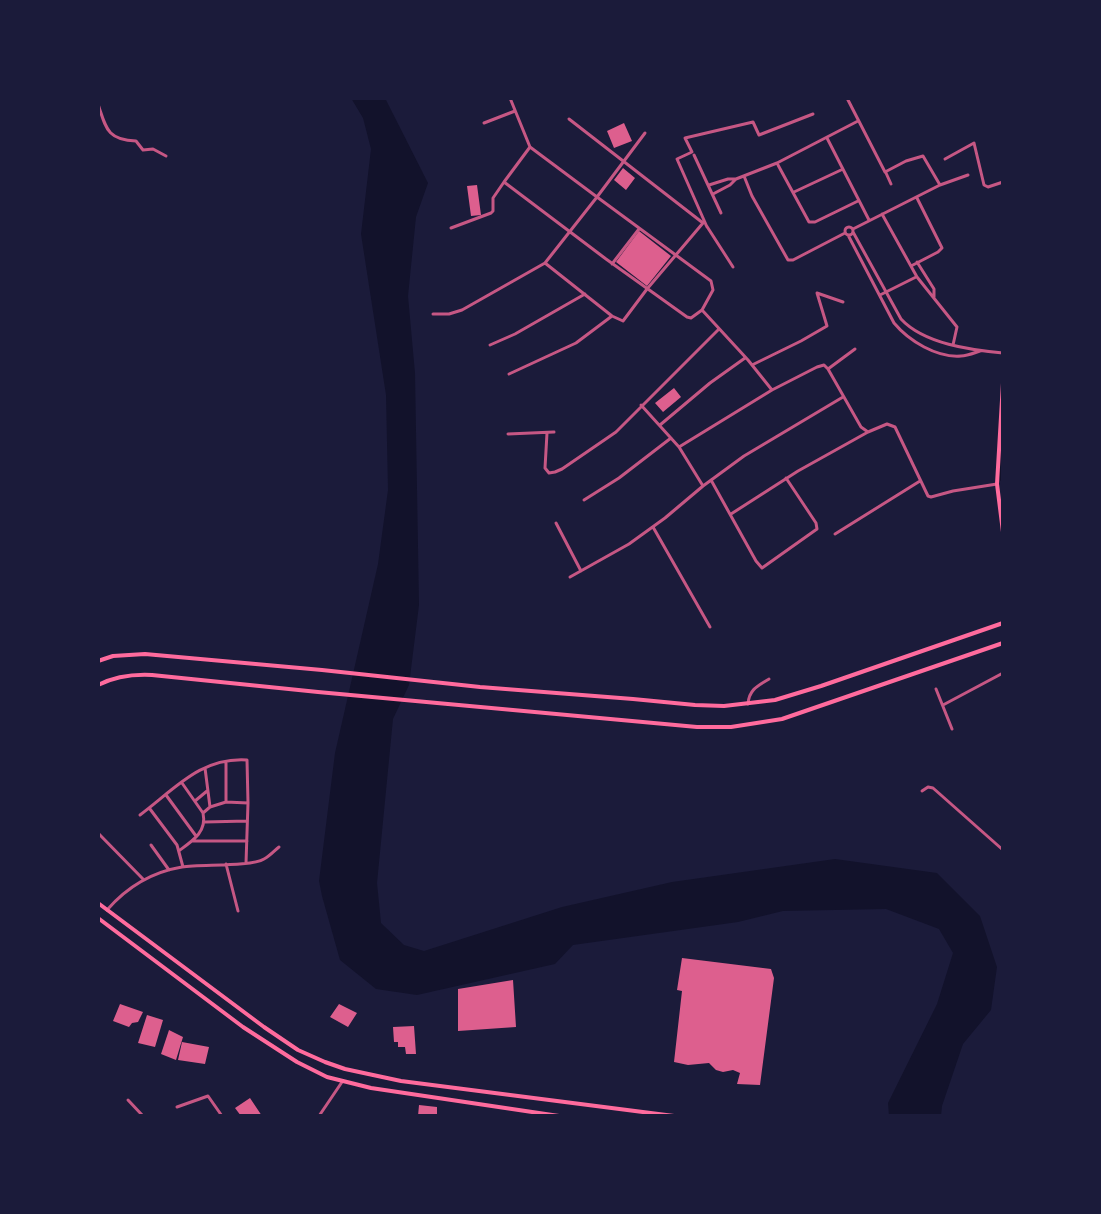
<!DOCTYPE html>
<html>
<head>
<meta charset="utf-8">
<style>
  body { margin:0 }
  #map { position:relative; width:1101px; height:1214px; overflow:hidden; background:#1b1b3a; font-family:Montserrat,sans-serif }
  canvas { display:block }
  .frame { position:absolute; inset:0; border:100px solid #1b1b3a; pointer-events:none }
</style>
</head>
<body>
<div id="map">
<canvas width="1101" height="1214"></canvas>
<div class="frame"></div>
</div>
<script>
const c = document.querySelector('canvas').getContext('2d');
c.lineJoin = 'round';
function paint(path, color) {
  c.fillStyle = color;
  c.fill(path, 'evenodd');
}
function trace(path, color, width, dash) {
  c.strokeStyle = color;
  c.lineWidth = width;
  c.lineCap = dash ? 'butt' : 'round';
  c.setLineDash(dash || []);
  c.stroke(path);
}
paint(new Path2D(`
  M351,98H385L428,183L416,217L408,296L415,373L419,605L409,685L393,719L377,883L381,923L404,945L424,951L562,907L672,882L835,859L937,873L980,916L997,967L991,1010L963,1044L942,1106L941,1116H889L888,1103L937,1004L953,953L939,929L886,909L783,911L738,922L573,945L555,964L417,995L376,989L340,960L322,896L319,881L335,753L378,564L388,490L386,395L361,234L371,149L363,118Z`), '#12122b');
trace(new Path2D(`
  M1003,448L1001,461L1003,478`), '#12122b', 7);
paint(new Path2D(`
  M624,123L632,141L614,148L607,131Z
  M623,168L635,178L626,190L614,180Z
  M477,185L481,215L471,216L467,186Z
  M639,231L671,256L647,286L616,262Z
  M674,388L681,397L663,412L655,403Z
  M682,958L771,969L774,978L760,1085L737,1084L740,1073L733,1070L723,1072L716,1070L709,1063L688,1065L674,1062L682,991L677,990Z
  M513,980L516,1027L458,1031V989Z
  M120,1004L143,1012L138,1022L132,1023L129,1027L113,1021Z
  M339,1004L357,1013L348,1027L330,1017Z
  M147,1015L163,1020L155,1047L138,1043Z
  M414,1026L416,1054H406L405,1047H398V1042H394L393,1027Z
  M169,1030L183,1037L176,1060L161,1054Z
  M182,1042L209,1047L205,1064L178,1060Z
  M250,1098L262,1116H241L235,1108Z
  M419,1105L437,1107V1116H418Z`), '#dd5f8e');
trace(new Path2D(`
  M510,98L530,147L597,197L545,263L612,316L623,321L647,289L703,223L569,119
  M847,98L885,172L906,161L923,156L940,185
  M98,104C106,128 107,140 136,141L143,150L153,149L166,156
  M484,123L515,111
  M827,138L869,220
  M530,147L504,182L606,259L687,317L691,318L702,310L713,290L711,281L597,197L645,133
  M694,155L721,213
  M945,159L974,143L984,185L988,187L1003,182
  M778,165L809,222H815L858,201
  M886,173L891,184
  M744,176L752,196L788,260H793L845,233
  M709,185L728,179H736L777,163L858,121
  M794,192L841,170
  M713,194L730,185L736,179
  M882,214L917,277L957,327L953,345
  M706,225L733,267
  M845 231a4 4 0 1 1 8 0a4 4 0 1 1-8 0Z
  M707,227L677,159L692,152L685,138L753,122L759,135L813,114
  M451,228L491,213L493,211V198L504,182
  M853,229L940,185L968,175
  M853,232L901,319C924,344 971,350 1003,353
  M848,235L894,323C909,341 937,358 961,356C967,356 974,353 980,351
  M917,262L934,289V297
  M612,264L639,229
  M911,266L938,252L942,248L917,198
  M817,293L843,302
  M880,295L916,277
  M702,310L748,360L772,390
  M433,314H449L462,310L545,263
  M490,345L515,334L585,294
  M752,365L801,341L827,326L817,293
  M828,369L855,349
  M509,374L576,343L612,316
  M660,425L710,383L745,358
  M547,433L545,468L549,473L555,472L562,469L616,432L719,329
  M508,434L554,432
  M679,447L772,390L817,367L824,365L828,369L861,427L868,432L887,424L895,427L928,496L931,497L953,491L997,484
  M711,480L756,561L762,568L817,529L816,523L786,478
  M703,486L744,456L843,397
  M584,500L619,478L671,438
  M731,514L798,471L868,432
  M556,523L581,571
  M653,527L710,627
  M835,534L920,481
  M570,577L629,544L665,518L703,486L679,447L641,405
  M936,689L952,729
  M748,704C749,690 757,686 769,679
  M943,705L1003,673
  M182,783L203,813
  M922,791L928,787L933,788L1003,850
  M166,795L196,836
  M195,801L207,791
  M226,802V762
  M210,807L226,802L248,803
  M150,809L177,845L183,867
  M140,815C174,790 200,757 247,760L248,803L246,863
  M205,822L247,821
  M98,833L143,879
  M193,841H247
  M151,845L169,870
  M180,850C194,840 207,831 203,813L210,807L205,768
  M226,864L238,911
  M107,910C127,887 152,872 182,867C201,864 251,867 264,859C270,856 275,850 279,847
  M128,1100L143,1116
  M177,1107L208,1096L222,1116
  M319,1116L342,1082`), '#c65784', 3);
trace(new Path2D(`
  M98,661L113,656L145,654L322,670L480,687L633,699L695,705L724,706L775,700L821,686L1003,623
  M98,685C116,676 133,674 152,675L318,692L697,727H731L782,719L1003,643`), '#ff6b9d', 4);
trace(new Path2D(`
  M1003,383L997,484L1003,532`), '#ff6b9d', 4);
trace(new Path2D(`
  M98,903L264,1027L298,1050L325,1062L345,1069L401,1081L674,1116
  M98,918L243,1027L297,1062L327,1077L371,1088L559,1116`), '#ff6b9d', 4);
</script>
</body>
</html>
